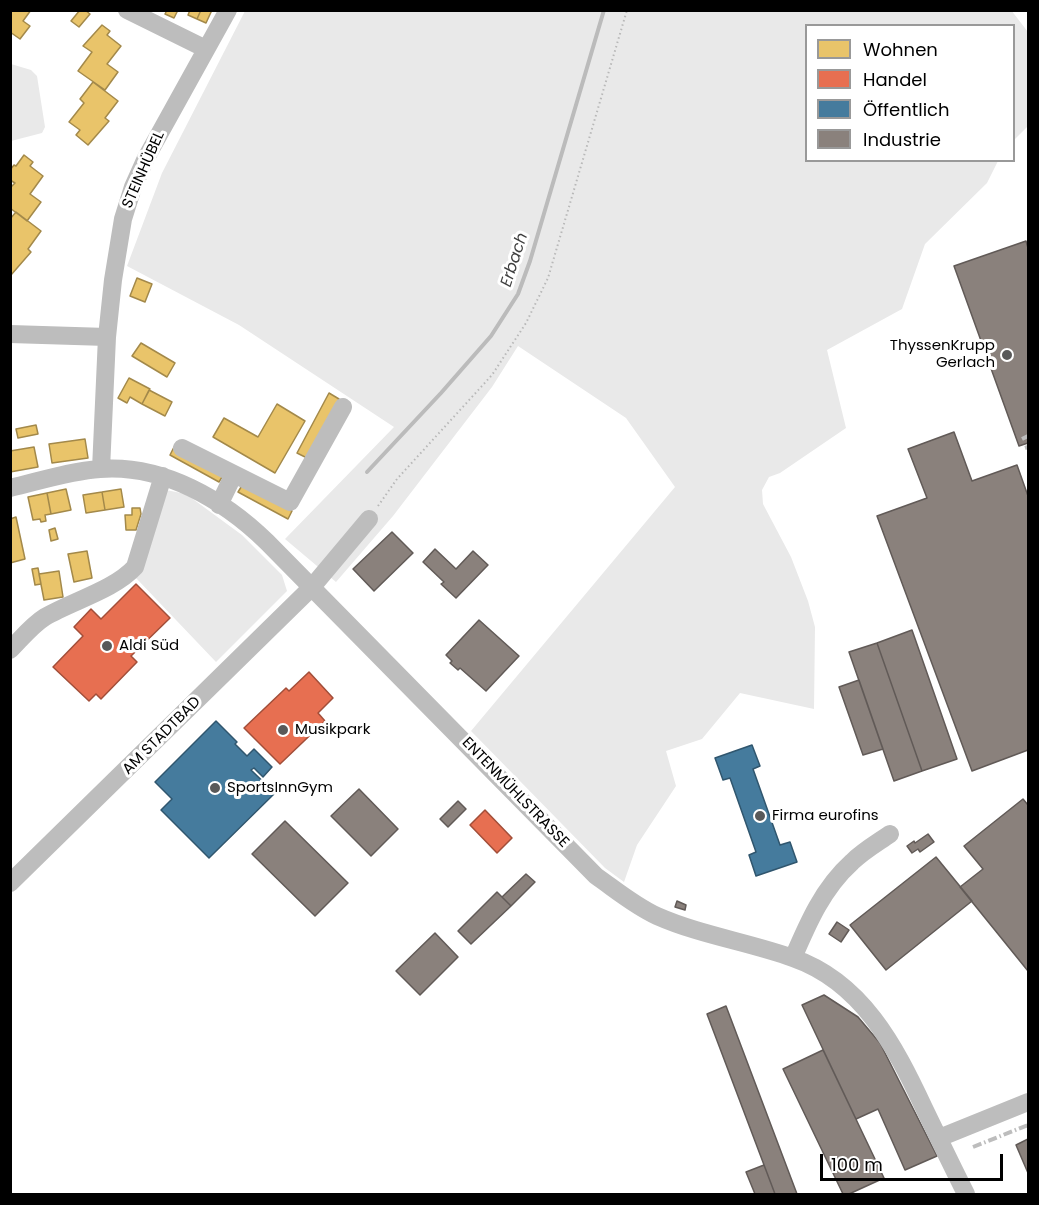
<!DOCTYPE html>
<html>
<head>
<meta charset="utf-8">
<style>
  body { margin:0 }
  #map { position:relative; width:1039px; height:1205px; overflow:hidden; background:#fff; font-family:Poppins,sans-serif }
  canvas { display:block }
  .frame { position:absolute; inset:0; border:12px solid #000; pointer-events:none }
  .legend { position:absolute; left:805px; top:24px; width:210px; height:138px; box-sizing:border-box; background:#fff; border:2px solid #999; margin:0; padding:8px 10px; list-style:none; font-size:18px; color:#000 }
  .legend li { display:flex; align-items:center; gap:12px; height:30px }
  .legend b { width:30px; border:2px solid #999 }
  .scale { position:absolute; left:820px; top:1154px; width:183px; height:27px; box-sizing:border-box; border:3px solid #000; border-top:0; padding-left:8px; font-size:18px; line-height:21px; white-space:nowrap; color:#000; -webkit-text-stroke:4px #fff; paint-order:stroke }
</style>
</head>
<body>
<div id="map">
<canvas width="1039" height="1205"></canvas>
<div class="frame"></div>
<ul class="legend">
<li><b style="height:16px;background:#e9c46a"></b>Wohnen</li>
<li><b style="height:16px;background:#e76f51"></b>Handel</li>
<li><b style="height:16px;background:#457b9d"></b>Öffentlich</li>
<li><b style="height:16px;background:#8a817c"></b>Industrie</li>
</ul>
<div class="scale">100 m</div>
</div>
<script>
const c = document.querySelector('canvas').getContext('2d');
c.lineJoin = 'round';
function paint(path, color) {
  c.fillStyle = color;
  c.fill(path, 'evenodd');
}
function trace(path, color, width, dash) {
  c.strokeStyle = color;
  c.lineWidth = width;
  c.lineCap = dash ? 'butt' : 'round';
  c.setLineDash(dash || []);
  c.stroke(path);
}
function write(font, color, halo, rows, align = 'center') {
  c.font = font + ' Poppins,sans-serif';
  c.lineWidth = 6;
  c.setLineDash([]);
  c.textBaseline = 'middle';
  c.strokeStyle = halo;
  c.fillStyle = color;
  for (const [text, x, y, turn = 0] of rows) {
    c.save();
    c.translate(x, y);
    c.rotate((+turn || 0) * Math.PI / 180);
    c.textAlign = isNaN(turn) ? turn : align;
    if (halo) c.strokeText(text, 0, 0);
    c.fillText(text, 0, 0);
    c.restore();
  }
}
paint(new Path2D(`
  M1011,10L1028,32V126L1014,140V26H806V160L998,161L987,183L925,244L902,309L827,350L846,428L780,473L769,477L762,490L763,504L791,557L808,601L815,627L814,709L740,693L702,739L666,751L676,786L637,845L624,882L605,868L471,731L675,487L626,418L518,346L492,387L393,516L336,582L285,539L394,427L239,325L127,266L162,173L245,11Z
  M11,64L31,70L37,76L45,127L42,133L11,141Z
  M166,490L186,494L242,535L282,575L287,591L216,662L136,578Z`), '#e9e9e9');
const homes = new Path2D(`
  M10,10H31L23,21L30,26L20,39L10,32Z
  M80,10H85L90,14L79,27L71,21Z
  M167,10H178L174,18L165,14Z
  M190,10H201L197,19L188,15Z
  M201,10H212L206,23L197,19Z
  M102,25L110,31L107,35L121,46L107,64L118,72L105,90L78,71L92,52L83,46Z
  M93,82L118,101L105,118L109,121L88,145L76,135L80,130L69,122L84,103L80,99Z
  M24,155L33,162L30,166L43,176L30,194L41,202L27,221L10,208V188L15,183L10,180V170L14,165L16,166Z
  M16,212L41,231L28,249L31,252L11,275L10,219Z
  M137,278L152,284L145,302L130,296Z
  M141,343L175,363L167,377L132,356Z
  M129,378L150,389L142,404L130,397L127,403L118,398Z
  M149,390L172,402L165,416L142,404Z
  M329,393L339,399L307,458L297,453Z
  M277,404L305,421L275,473L213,437L224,418L258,437Z
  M36,425L38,434L18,438L16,429Z
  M85,439L88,458L52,463L49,444Z
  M34,447L38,467L10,472V451Z
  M174,447L224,474L219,482L170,455Z
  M243,484L292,511L288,519L238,492Z
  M66,489L71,510L51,514L47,493Z
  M121,489L124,507L105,510L102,492Z
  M102,492L105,510L86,513L83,495Z
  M47,493L51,514L45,515L46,521L41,522L40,519L33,520L28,497Z
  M132,508H140L141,514L136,530H126L125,515H132Z
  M16,517L25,559L10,563V519Z
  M55,528L58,539L51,541L49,530Z
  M87,551L92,578L74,582L68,554Z
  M38,568L41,584L35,585L32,569Z
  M59,571L63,597L44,600L39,574Z`);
paint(homes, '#e9c46a');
trace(homes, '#a3894a', 1.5);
const shops = new Path2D(`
  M136,584L170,618L131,656L137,662L101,699L96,694L89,701L53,667L83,636L74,627L91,609L101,619Z
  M309,672L333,698L318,713L325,721L280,764L244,728L286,688L289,691Z
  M485,810L512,838L497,853L470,825Z`);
paint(shops, '#e76f51');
trace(shops, '#a24e39', 1.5);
const public = new Path2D(`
  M216,721L237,742L235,744L247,756L254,749L272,767L263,777L254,768L251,770L275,793L209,858L161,810L172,799L155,782Z
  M752,745L760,766L753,769L780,845L790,842L797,862L756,876L749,855L756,852L730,778L723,780L715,758Z`);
paint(public, '#457b9d');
trace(public, '#30566e', 1.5);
const industry = new Path2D(`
  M1026,241L1028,248V443L1019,446L954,266Z
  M954,432L972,481L1017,465L1028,496V750L972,771L877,516L927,498L908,449Z
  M392,532L413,553L374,591L353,569Z
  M435,549L456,569L473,551L488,565L456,598L441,584L444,582L423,562Z
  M479,620L519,656L486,691L460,668L458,670L450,663L452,661L446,655Z
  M912,630L957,759L922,771L877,643Z
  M877,643L922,771L894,781L849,652Z
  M859,680L883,749L863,755L839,687Z
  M359,789L398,829L371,856L331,816Z
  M1023,799L1028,805V971L960,887L983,869L964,846Z
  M458,801L466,809L448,827L440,819Z
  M285,821L348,883L315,916L252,854Z
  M928,834L934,842L920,852L918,849L912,853L907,846L914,841L915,843Z
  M936,857L972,901L886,970L850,925Z
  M526,874L535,882L511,906L502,897Z
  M497,892L511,906L471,944L458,931Z
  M677,901L686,905L685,910L675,907Z
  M837,922L849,930L841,942L829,934Z
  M435,933L458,957L420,995L396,971Z
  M824,995L858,1017L880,1043L937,1156L905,1170L878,1109L856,1119L802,1005Z
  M726,1006L797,1194H775L707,1014Z
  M823,1050L884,1178L849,1194H843L783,1069Z
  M1028,1139V1173L1016,1145Z
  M764,1165L775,1194H755L746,1172Z`);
paint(industry, '#8a817c');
trace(industry, '#615a57', 1.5);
trace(new Path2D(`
  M367,472L441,393L491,336L518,294L530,261L604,10`), '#bbb', 4);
trace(new Path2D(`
  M378,506L397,479L492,375L526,323L548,278L627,10`), '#b8b8b8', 2, [1.5, 3]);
trace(new Path2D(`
  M127,10L206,49
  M10,334L107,337
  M182,448L290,502L343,407
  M101,469L107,337L113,280L123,219L133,187L146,158L228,10
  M10,488C40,481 70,471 100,469C163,464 224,500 267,542L596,876C616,890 635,906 657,916C700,935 748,942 793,958C862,982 895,1046 924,1108C938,1137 952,1166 966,1194
  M219,505L234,474
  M10,650C21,639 32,625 45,617C72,601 114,590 135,567L163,476
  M10,883L312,587L369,519
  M793,958C808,923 823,888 852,862C863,851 877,843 890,834
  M939,1138L1028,1102`), '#bdbdbd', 18);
trace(new Path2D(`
  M1022,439L1028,436
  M1025,448L1028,447
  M973,1147L1028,1125`), '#bdbdbd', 4, [9, 3, 1.5, 3]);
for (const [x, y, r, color] of [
  [1007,355,6,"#595959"],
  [107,646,6,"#595959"],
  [283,730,6,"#595959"],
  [215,788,6,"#595959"],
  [760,816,6,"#595959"]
]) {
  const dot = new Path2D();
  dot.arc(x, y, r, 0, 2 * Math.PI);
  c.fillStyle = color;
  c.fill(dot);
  trace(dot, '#fff', 2);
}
write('15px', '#000', '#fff', [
  ["STEINHÜBEL",144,170,-66],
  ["AM STADTBAD",162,736,-45],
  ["ENTENMÜHLSTRASSE",515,793,46]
]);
write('15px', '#000', '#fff', [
  ["ThyssenKrupp",995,346,"right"],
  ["Gerlach",995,363,"right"],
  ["Aldi Süd",119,646],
  ["Musikpark",295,730],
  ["SportsInnGym",227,788],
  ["Firma eurofins",772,816]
], 'left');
write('italic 16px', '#3f3f3f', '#fff', [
  ["Erbach",515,260,-72]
]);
</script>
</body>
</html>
